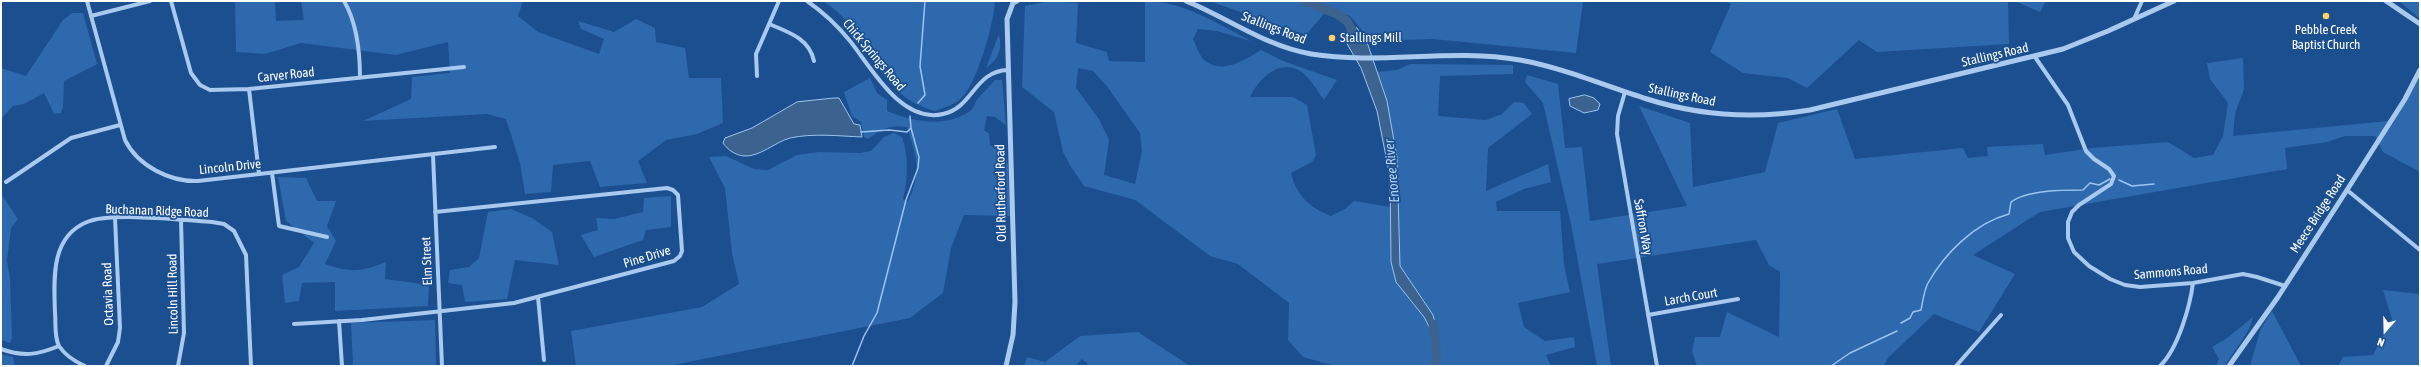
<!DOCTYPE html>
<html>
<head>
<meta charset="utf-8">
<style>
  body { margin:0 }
  #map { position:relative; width:2421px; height:367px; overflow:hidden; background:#1b4f8f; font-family:"Asap Condensed",sans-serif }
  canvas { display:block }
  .frame { position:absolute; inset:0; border:2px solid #fff; pointer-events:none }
  .north { position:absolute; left:2365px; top:311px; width:40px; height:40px; -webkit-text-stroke:3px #1b4f8f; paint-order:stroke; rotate:200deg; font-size:11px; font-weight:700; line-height:16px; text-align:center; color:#fff }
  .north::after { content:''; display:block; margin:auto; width:14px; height:18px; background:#fff; clip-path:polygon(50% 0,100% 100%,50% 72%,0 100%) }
</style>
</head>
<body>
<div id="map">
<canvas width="2421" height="367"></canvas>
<div class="frame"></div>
<div class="north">N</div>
</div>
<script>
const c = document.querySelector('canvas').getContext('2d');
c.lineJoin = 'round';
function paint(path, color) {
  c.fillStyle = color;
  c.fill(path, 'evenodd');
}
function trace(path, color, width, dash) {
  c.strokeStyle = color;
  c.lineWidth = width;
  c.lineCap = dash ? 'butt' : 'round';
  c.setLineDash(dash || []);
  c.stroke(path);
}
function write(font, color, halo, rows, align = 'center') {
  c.font = font + ' "Asap Condensed",sans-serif';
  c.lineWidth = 3.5;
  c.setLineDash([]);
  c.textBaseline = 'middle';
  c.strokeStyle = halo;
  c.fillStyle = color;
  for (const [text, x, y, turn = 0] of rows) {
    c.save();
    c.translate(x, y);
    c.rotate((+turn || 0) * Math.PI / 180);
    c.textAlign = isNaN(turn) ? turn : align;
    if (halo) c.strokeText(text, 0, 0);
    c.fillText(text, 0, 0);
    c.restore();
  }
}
paint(new Path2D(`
  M235,1H275L276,21L304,20L301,1H523L518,16L538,32L599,54L604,39L581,29L578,21L614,32L636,19L655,28L656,42L685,48L689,78H721L723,123L697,134L666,140L638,161L647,183L600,187L590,161L553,165L551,192L525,194L520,163L506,119L487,114L363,121L411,99L412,77L450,73L448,42L396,55L301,43L265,54L236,52Z
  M823,1H994L995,2C993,25 979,77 964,95C957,104 946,107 935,111C872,94 873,32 823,1Z
  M1050,1L1078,3L1076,43L1107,52L1109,61L1145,62V1C1183,1 1218,24 1251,41L1217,31L1198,29L1193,39C1196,45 1199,54 1203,59C1222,76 1244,60 1261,50L1283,61L1337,80L1324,100C1317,91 1309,76 1300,71C1279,58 1258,80 1250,97H1293L1307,105L1316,155L1312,162L1291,173C1297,196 1309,207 1331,216L1345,209L1354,201L1390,207L1391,262L1396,282L1424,317L1433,335L1426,304L1400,266L1397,158L1387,101L1377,72L1397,70L1410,64L1513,65V74L1440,76L1438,116L1486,120L1502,114L1514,102L1524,103L1532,114L1488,148L1486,191L1548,164L1551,182L1524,189L1496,202L1497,211H1560L1564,265L1570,292L1518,303L1524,327L1545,341L1574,337L1575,347L1546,355L1551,366H1335L1303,357L1288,340L1289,303L1238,264L1210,256L1135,200L1084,186L1071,167L1063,152L1054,112L1022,87L1025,6ZM1078,68L1093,71L1106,85L1140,133L1142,151L1135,184L1104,175L1109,140L1099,119L1076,88Z
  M1209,1H1592L1583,2L1576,53L1433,39L1371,41L1350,16L1328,9L1306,35Z
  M1724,1H2008L2009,44L1877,52L1859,40L1807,88L1788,78L1743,73L1710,52L1731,4Z
  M2015,1H2046L2040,12Z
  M2399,1H2420V19Z
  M72,13H83L97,64L64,81L63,107L61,113L54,114L44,93L24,104L13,106L1,119V68L26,76L63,20Z
  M999,34C1002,49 1000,58 986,68Z
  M2243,58L2244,89L2235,114L2233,136L2388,121L2420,75V172L2383,152L2375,136H2345L2327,142L2285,148L2287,169L2040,212L1973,255L2015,274L1979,332L1934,314L1888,358L1884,366H1697L1692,351L1695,337H1720L1727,312L1779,337L1780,272L1769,265L1756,240L1597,264L1611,366H1597L1571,224L1543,103L1525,82L1527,75L1558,84L1565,148L1582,147L1590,221L1687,206L1639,106L1690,123L1693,187L1765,172L1778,123L1837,109L1855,159L1963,148L1968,158L1988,156L1987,147L2043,144L2045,155L2092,148L2168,142L2194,158L2213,155L2223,136L2228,103L2210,79L2207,63Z
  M870,78L877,93L887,100V111C913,122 946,128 970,111C974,108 975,102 978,98C984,92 990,86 995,80H1002L1006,125L995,117L987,116L984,130L989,134L990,145L1005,154L1008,165L1010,216L964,215L951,248L943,293L910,318L668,366H576L571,331L702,307L739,284L732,253L725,188L709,157L726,156L754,169L768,170L797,155L819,152L860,153L871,151L884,137L894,133L902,137C909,158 908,178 903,199L908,202C922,170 917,159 907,127C890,124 881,129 868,139L864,137L861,122L852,116L844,92Z
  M278,177L306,178L317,201H336L327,226L336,241L325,264C352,273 360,272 386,262L385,279L429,285L428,306L335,311V282L302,283L299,301L285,303L282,275L299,267L314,243L286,221Z
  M1,194L18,219L11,228L7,261L10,278L12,338L10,343L1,340Z
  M671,196V227L646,230L643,240L594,257L581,235L598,230L596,218L614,219L643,212L644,198Z
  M511,209L532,218L552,232L559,265L515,260L507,299L465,302L462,285L448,283L450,270L469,267L479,258L488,212Z
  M2383,290L2420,294V366H2338L2343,357L2373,355L2392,319Z
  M2272,311L2301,366H2250L2261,328Z
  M2253,317C2249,336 2234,349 2225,366H2216L2219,359L2212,347L2227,338Z
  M435,320L436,366H353L351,323Z
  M1138,332L1190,366H1088L1087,363L1082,359L1076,366H1024L1027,357L1045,362L1080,336Z
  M1,354L13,357L15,366H1Z`), '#2e69ad');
const water = new Path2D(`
  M1357,28L1368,45L1387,101L1397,158L1400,266L1433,315L1435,323L1434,336L1424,317L1396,282L1391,262L1390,177L1377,111L1361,68L1342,35Z
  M1585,95L1594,98L1600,104L1598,110L1584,113L1570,106L1569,99Z
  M834,98H839L854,124L860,125L862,137C839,136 813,133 790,138C775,142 760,157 744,156C735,155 728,150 723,143L725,138L752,128L797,102Z`);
paint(water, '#3c6290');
trace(water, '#9cc4f0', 1);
trace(new Path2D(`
  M918,103L925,95L920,66L925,1
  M861,132L889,130L907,132L911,128
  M2119,180L2132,186L2154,184
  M1901,323L1910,318L1913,312L1921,310C1923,301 1924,290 1928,283C1945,253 1975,223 2009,214L2011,202C2027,190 2063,190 2083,190L2090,183L2099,185L2110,179
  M852,366L864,336L877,313L906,200L918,168L919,157L911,128L910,116
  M1831,366L1850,353L1897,331`), '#9cc4f0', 1.5);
trace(new Path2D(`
  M1304,1L1337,14L1347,21L1357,40
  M1433,324L1437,357L1435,366`), '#3c6290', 9);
trace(new Path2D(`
  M87,1L125,140C138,166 170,182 198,181L495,147
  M171,1L191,73L200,85L210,90L249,89L464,67
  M344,1C357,23 360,53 360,78
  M807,1C823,12 838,26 850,41C871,67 901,124 943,114C973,108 974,71 1008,70
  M91,16L150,1
  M2134,19L2142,1
  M769,24C788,32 809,38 814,61
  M2035,57L2068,105L2086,151L2094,159L2109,169L2114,176L2111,184L2079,205L2072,212L2068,222V238L2074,252L2089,266L2110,279L2125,285L2140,287L2193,283L2243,274L2257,277L2285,286
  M757,76L756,54L779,1
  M249,89L259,174
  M1625,92L1618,116L1617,134L1657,366
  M433,155L442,366
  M272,173L279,226L327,237
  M6,182L71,138L120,125
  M2347,190L2420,250
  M538,297L544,360
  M1648,315L1738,299
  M339,321L342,366
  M294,324L362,320L514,303L674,261L680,256L682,251L678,195L673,190L667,188L435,212
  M1,349C23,357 37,355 59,346
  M85,366C76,362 65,355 59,346C54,337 56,323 55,313C54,280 50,237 87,222C111,212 183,220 212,222L224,224L234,231L246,255L251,366
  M106,366L118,342L120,328L115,218
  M178,366L184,333L181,220
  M1956,366L2001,315
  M2160,366C2178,349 2190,306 2193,283`), '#a9c9ee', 4);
trace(new Path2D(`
  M1186,1C1228,18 1265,46 1311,54C1380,65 1451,48 1520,60C1564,68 1605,86 1647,99C1700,116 1755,119 1810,110L2063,49L2108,31L2174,1
  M2386,1L2420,24
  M1006,366L1013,335L1015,302L1007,19L1013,3L1017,1
  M2229,366L2278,297L2347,190L2405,99L2420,70`), '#a9c9ee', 5);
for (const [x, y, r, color] of [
  [2326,16,4,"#ffd166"],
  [1332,38,4,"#ffd166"]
]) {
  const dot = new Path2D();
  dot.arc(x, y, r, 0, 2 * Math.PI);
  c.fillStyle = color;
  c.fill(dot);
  trace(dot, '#1b4f8f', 1.5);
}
write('13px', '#fff', '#1b4f8f', [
  ["Stallings Road",1274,28,21],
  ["Chick Springs Road",874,55,50],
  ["Stallings Road",1995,55,-13],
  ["Carver Road",286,75,-6],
  ["Stallings Road",1682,95,12],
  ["Lincoln Drive",230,167,-6],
  ["Old Rutherford Road",1001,193,-91],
  ["Buchanan Ridge Road",157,211,2],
  ["Meece Bridge Road",2318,214,-57],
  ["Saffron Way",1643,227,80],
  ["Pine Drive",647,257,-17],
  ["Elm Street",427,261,-92],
  ["Sammons Road",2171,272,-5],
  ["Octavia Road",108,294,-92],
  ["Lincoln Hill Road",173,294,-91],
  ["Larch Court",1691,297,-10]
]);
write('13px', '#fff', '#1b4f8f', [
  ["Pebble Creek",2326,30],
  ["Baptist Church",2326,45],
  ["Stallings Mill",1340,38,"left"]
]);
write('italic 14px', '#b5d3f5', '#1b4f8f', [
  ["Enoree River",1392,171,-95]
]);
</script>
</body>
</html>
